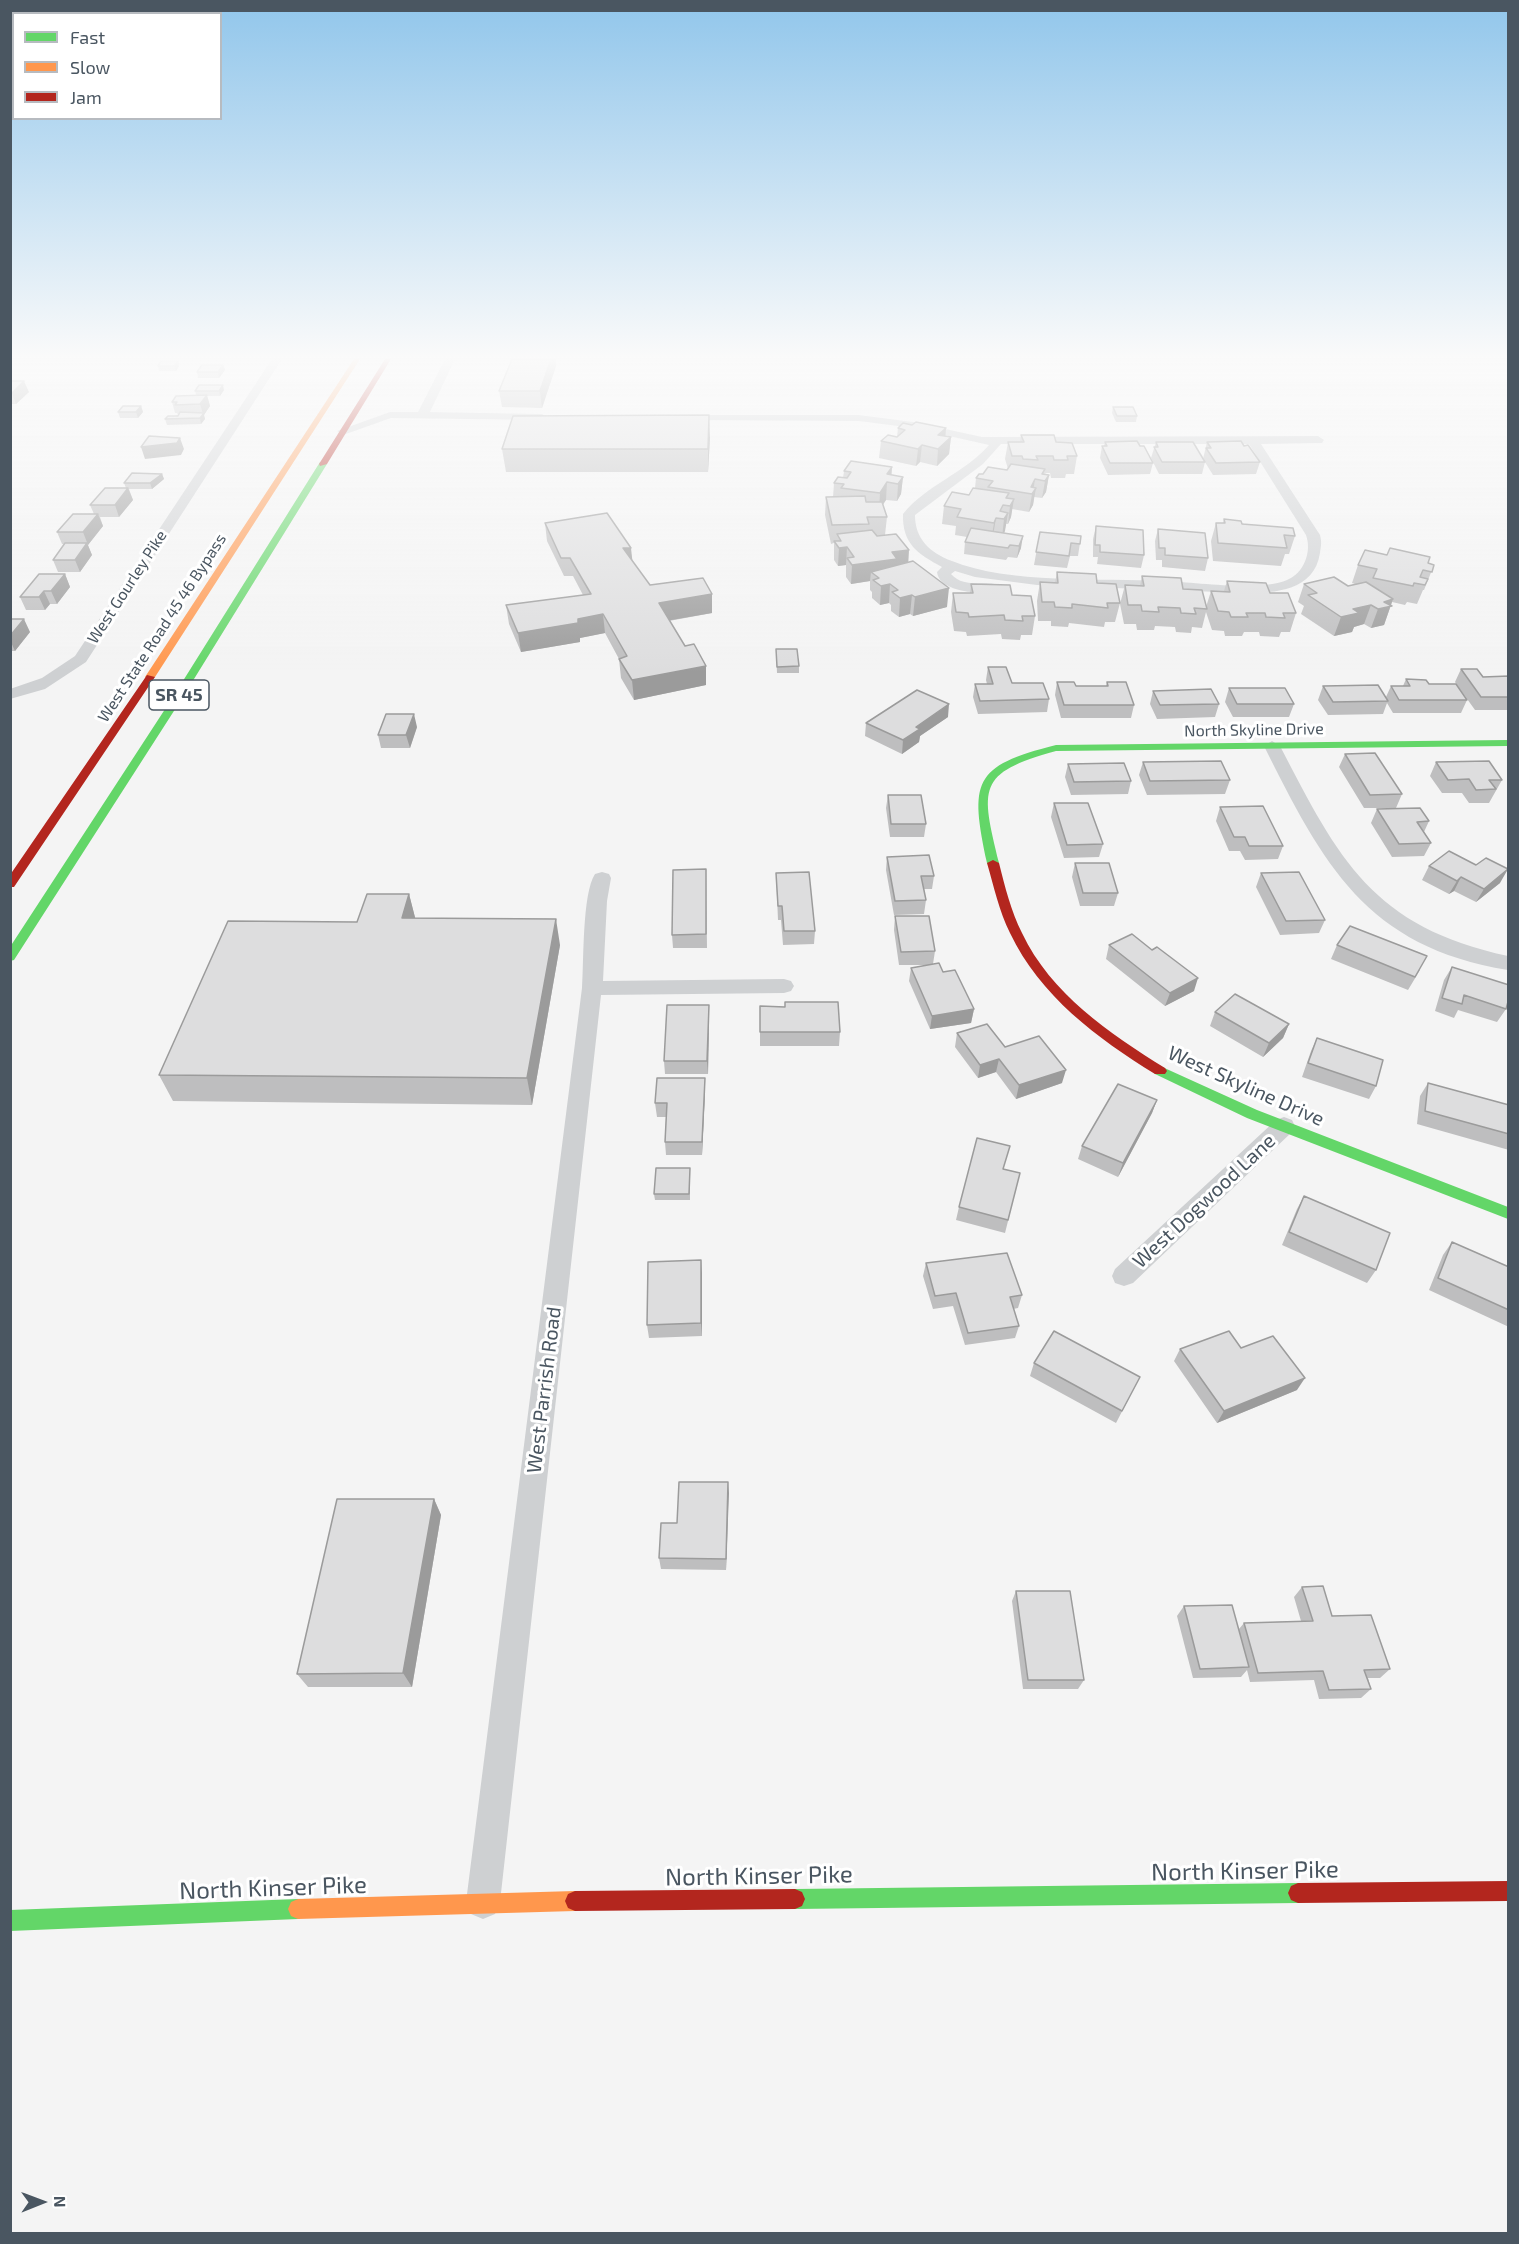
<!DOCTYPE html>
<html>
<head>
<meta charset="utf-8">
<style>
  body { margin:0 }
  #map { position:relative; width:1519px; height:2244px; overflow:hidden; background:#f4f4f4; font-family:"Exo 2",sans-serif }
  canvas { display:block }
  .frame { position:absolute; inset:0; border:12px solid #4a5661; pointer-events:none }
  .legend { position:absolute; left:12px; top:12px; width:210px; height:108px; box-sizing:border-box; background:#fff; border:2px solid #b7bbc0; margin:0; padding:8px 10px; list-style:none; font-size:18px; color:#4a5661 }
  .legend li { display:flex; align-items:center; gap:12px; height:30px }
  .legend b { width:30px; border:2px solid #b7bbc0 }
  .north { position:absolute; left:12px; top:2172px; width:60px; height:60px; -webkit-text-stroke:4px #fff; paint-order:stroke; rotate:89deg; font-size:16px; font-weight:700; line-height:24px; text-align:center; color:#4a5661 }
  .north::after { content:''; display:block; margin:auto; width:21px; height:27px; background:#4a5661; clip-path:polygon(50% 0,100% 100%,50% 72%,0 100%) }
</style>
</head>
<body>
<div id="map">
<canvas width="1519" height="2244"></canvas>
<div class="frame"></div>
<ul class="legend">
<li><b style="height:8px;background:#63d668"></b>Fast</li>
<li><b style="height:8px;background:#ff974d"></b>Slow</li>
<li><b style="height:8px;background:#b3261e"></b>Jam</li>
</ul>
<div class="north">N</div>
</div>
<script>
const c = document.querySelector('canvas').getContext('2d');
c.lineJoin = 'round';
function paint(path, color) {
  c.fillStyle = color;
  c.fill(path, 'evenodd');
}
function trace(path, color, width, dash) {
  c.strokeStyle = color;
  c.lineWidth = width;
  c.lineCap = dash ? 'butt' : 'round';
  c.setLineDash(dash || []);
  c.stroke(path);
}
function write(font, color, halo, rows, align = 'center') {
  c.font = font + ' "Exo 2",sans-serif';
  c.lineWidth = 6;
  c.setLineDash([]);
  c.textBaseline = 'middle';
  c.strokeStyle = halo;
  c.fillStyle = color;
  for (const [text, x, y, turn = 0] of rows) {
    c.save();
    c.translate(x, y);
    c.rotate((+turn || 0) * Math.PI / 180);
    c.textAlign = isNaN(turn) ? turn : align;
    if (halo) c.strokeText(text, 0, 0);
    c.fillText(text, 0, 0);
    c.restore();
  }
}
paint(new Path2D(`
  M272,359H282L86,662L45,689L10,699V689L42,678L75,656Z
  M445,359H455L430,412L542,414L548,417L542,420L391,418L343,435L337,431L390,412H418Z
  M680,415H859L913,422L982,437L1318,436L1324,440L1322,443L1261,444L1320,535C1322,543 1321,545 1320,553C1314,591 1276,593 1244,593L1037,585L975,577L955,571L951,574C966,591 991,577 1002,588L1000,591C984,595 939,593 937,572L942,567C918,554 902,544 903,514C926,485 965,473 989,445L913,428L859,421L676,420V416ZM1001,444H1249L1306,535C1312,552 1304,573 1287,580C1260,592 1195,582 1164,581C1102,578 1008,584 952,561C930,553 915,539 915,515L983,464Z
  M1272,741L1280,746C1339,860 1373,927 1508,956V970C1366,947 1323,864 1264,746Z
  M602,872L609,874L611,878L607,901L603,981L784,979L791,981L794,986L791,991L784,993L601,995L500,1902L495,1914L483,1919L471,1914L466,1902L582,988C584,962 582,894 595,874Z
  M1284,1117L1292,1120L1295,1126L1292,1132L1133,1283L1124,1286L1115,1283L1112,1276L1115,1269L1276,1120Z`), '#ced0d2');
paint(new Path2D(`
  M320,462L327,464L181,700L14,960L10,961V947L171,700Z
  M1508,740V746L1056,751C976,773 981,788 999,863L993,866L987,863C970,782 972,766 1056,745Z
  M1160,1066L1257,1110L1508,1207V1219L1247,1118L1155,1074L1153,1071L1155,1068Z
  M1298,1883L1305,1886L1308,1893L1305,1900L1298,1903L795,1909L788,1906L785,1899L788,1892L795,1889Z
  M298,1899L305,1902L308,1909L305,1916L298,1919L10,1931V1910Z`), '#63d668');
paint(new Path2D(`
  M354,359H360L155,677L147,679L145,677Z
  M575,1891L582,1894L585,1901L582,1908L575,1911L298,1919L291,1916L288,1909L291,1902L298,1899Z`), '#ff974d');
paint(new Path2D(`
  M385,359H391L327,464L320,466L319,464Z
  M147,675L155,677L14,887H10V875Z
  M993,860L999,863C1005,887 1011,911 1022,933C1051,994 1109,1033 1165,1068L1167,1071L1165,1074H1155C1097,1038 1040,996 1010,933C999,911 994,887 987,863Z
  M1508,1881V1901L1298,1903L1291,1900L1288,1893L1291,1886L1298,1883Z
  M795,1889L802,1892L805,1899L802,1906L795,1909L575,1911L568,1908L565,1901L568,1894L575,1891Z`), '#b3261e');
paint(new Path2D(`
  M178,361L179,366L176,371H159L158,366Z
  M223,365L225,370L219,378H198L197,372Z
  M556,366L542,408L502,407L499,391Z
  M10,381L29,392L16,404H10Z
  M224,390L220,396H207L210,406L204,415L205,419L201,424L167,425L165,419L178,415L177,413H175L172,402L196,395L195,391Z
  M141,406L143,412L138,418H120L118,412Z
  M1113,407L1137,416L1136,422H1116L1112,413Z
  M898,428L951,437L949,454L937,466L920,462L916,466L879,458L881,441L897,437Z
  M1021,435L1056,442L1077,456L1074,474H1066L1065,478H1051L1050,473H1044L1049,475L1046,492L1042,498L1034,497L1033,505L1029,512L1012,509L1011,517L1008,524H1006L1004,533L1021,548L1017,558L1008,557L1006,560L964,554L965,542L967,537L955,535L956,526L942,524L944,506L969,495L975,488L976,478L983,474L1007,470L1008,469L1005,459L1008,442H1020Z
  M710,438L708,472H506L502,449Z
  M1105,442L1140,446L1153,463L1150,474L1108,475L1100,458L1102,446H1104Z
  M1156,442L1205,462L1202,474H1159L1151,458Z
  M1207,442L1260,462L1256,474L1213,475L1203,459Z
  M892,467L891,475L903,477L901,494L897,501L886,500L883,504L887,517L885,535H877L908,562L947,607L913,616L910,614L899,617L891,611V605L889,603L880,605L872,598V592L870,590V581L851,584L846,577V565L838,566L834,560V543L831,544L825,515L826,497H833L834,483L843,478L844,471Z
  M162,474L164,479L152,489H129L133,500L119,517H100L103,526L88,545L92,555L80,572H58L53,560L64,544H62L57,532L94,514L90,505L126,488L124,483Z
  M1224,519L1295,536L1289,554H1285L1281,566L1213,561L1211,541L1216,523H1223Z
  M545,523L632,561L650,585L712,594V613L669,621L685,646L706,666V685L634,700L621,678L619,659L605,633L580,638V642L521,652L509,624L506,605L583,595L573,576H564L547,541Z
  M1096,526L1144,555L1141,568L1097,564L1098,557H1093V539Z
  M1158,529L1208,558L1205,571L1162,567V560H1156L1155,541Z
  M1040,532L1081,536L1078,556H1070L1067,568L1034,565Z
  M1428,563L1434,565L1424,590H1423L1417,604L1407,602L1405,605L1392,602L1384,625L1371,628L1364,624L1354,627L1352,632L1334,636L1301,614L1304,606L1298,602L1304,584L1348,586L1355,584L1352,583L1358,565Z
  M1057,572L1097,583L1120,603L1115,622H1105L1104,627L1069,623L1068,627L1051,626V621H1038L1037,601L1040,582L1055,583Z
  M65,574L70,587L57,604H50L45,610H26L20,597Z
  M1142,576L1183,589L1206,607L1211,591H1224L1227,581L1270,593L1296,613L1290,632H1281L1279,637L1260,636L1259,632H1244L1242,636H1225L1224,631L1212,630L1206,612L1202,628L1192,627L1191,633L1176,632L1175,627L1155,626L1154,630H1137L1136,624H1124L1120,604L1125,585L1140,586Z
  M971,584L1012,595L1035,616L1032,635H1021L1020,640L1002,639L1001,634L967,636L966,632L954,631L951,612L953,593H970Z
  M10,619L30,632L15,651H10Z
  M776,649L799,666V673H777Z
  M988,667L1012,683L1049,699L1047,712L978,714L973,697L975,684H987L986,680Z
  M1461,669L1483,677L1509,676V710H1475L1455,682Z
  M1406,679L1429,684L1467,700L1461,713H1393L1387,703L1383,714L1328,715L1318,700L1323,686L1386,697L1391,686H1403Z
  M1057,682L1076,686H1106L1107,682L1134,705L1131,718H1061L1055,695Z
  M1229,688L1294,704L1289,717H1233L1225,702Z
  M1153,691L1219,704L1215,717L1157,719L1150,704Z
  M948,717L920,736L919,742L902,754L865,736L866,723Z
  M417,727L410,748H381L378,735Z
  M1345,754L1402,794L1396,808H1364L1339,767Z
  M1143,762L1230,780L1225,794L1147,795L1139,775Z
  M1436,762L1502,780L1489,803H1469L1462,793H1442L1430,776Z
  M1068,764L1131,781L1128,794L1071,795L1065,777Z
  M888,795L926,824L924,837H890L886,808Z
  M1054,803L1103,844L1099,857L1064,858L1051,817Z
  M1220,807L1283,846L1278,859L1245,860L1240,851H1229L1216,821Z
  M1377,809L1429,821L1424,832L1431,843L1424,856L1392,857L1371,823Z
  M887,857L934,876L932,889H924L926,900L924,914L894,915L886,870Z
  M1075,863L1118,893L1114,906H1080L1072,877Z
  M1476,865L1500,883L1476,902L1454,891L1449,894L1422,880L1429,866Z
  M706,869L707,948H673L672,935Z
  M776,873L815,931L814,944L783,945L781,920H778Z
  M1261,873L1325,920L1319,933L1280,935L1256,887Z
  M409,894L415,918L560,945L532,1105L173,1101L159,1075L357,922Z
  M895,916L935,951L933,964L943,972L974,1009L971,1023L930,1029L909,981L911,968L930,965H899L894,930Z
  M1109,945L1152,950L1194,991L1165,1006L1106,959Z
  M1337,945L1420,970L1408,990L1331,959Z
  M1452,967L1506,1009L1497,1022L1458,1010L1454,1018L1435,1011L1444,980Z
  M760,1006L840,1032L839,1046H760Z
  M1215,1012L1289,1024L1283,1038L1263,1057L1210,1026Z
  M709,1019L708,1074H665L664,1061Z
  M957,1033L1005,1047L1062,1083L1016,1099L996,1072L978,1078L955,1047Z
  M1317,1038L1376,1086L1369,1099L1302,1077L1311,1051Z
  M705,1078V1091L702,1155H666L665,1142L666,1117H657L655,1103Z
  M1428,1083L1509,1105V1150L1417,1124L1420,1096Z
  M1157,1100L1152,1113L1118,1177L1078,1159L1082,1146Z
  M690,1168V1200H655L654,1194Z
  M1004,1169L1020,1173L1005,1233L956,1220L959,1207Z
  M1304,1196L1376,1270L1367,1283L1282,1245L1297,1209Z
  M1452,1242L1509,1267V1327L1429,1290L1443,1255Z
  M926,1263L1022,1295L1018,1308L1013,1309L1019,1326L1015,1338L965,1345L953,1306L933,1309L923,1276Z
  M702,1273V1336L649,1338L647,1325Z
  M1241,1348L1297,1390L1217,1423L1174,1361L1180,1349Z
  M1034,1363L1140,1377L1116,1423L1030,1376Z
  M728,1482L726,1570L661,1569L659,1558L677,1523Z
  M434,1499L441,1515L412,1687H308L297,1674Z
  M1302,1587L1390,1669L1380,1678H1368L1371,1689L1361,1698L1319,1699L1314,1680L1250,1682L1247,1670L1241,1677L1193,1678L1177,1616L1184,1606L1239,1629L1244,1623L1301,1621L1294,1597Z
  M1016,1591L1084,1680L1078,1689H1023L1012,1601Z`), '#bebebf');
paint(new Path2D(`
  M551,359H556V366L542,408L540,391Z
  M178,361L179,366L176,371L174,366Z
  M223,365L225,370L219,378L218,372Z
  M24,381L29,392L16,404L12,393Z
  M223,385L224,390L220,396L219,391Z
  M207,395L210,406L204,415L205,419L201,424L200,418L203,414L200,404Z
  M141,406L143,412L138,418L136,412Z
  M709,415L710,438L708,472V449Z
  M946,428L945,443L951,437L949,454L937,466L938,449V435Z
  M180,438L184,449L181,455L145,459L141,447Z
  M922,445L920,462L916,466L918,449Z
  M892,467L891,483L887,482L886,500L879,511L880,493L887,474Z
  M162,474L164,479L152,489L150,483Z
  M1049,475L1046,492L1042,498L1045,481Z
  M903,477L901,494L897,501L898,484Z
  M1035,479L1033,492L1036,488L1033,505L1029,512L1032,494L1031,487Z
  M128,488L133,500L119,517L115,505Z
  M1014,499L1011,517L1008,524L1010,506Z
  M1008,513L1005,531L1002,538L1004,519Z
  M98,514L103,526L88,545L83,532Z
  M996,518L993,536L991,541L994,523Z
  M1023,536L1021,548L1017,558L1019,546Z
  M87,543L92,555L80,572L75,560Z
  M847,547L846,565L838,566L839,548Z
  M623,548H631L633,566Z
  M909,550L908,568L871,572L870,581L851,584L852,565L892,552Z
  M65,574L70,587L57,604L51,591Z
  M890,584L889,603L880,605L881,586Z
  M949,588L947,607L913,616L915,597Z
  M44,591L50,604L45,610L39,597Z
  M712,594V613L660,622L659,603Z
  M912,595L910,614L899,617L900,598Z
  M1393,599L1384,625L1371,628L1378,609L1384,602Z
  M1371,605L1364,624L1354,627L1352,632L1334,636L1341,617L1353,609Z
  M603,614L605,633L580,638V642L521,652L518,633L578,619Z
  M24,619L30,632L15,651L10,640V636Z
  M706,666V685L634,700L632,680Z
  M949,704L948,717L920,736L919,742L902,754L903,740L916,727Z
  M414,714L417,727L410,748L406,735Z
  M1508,869L1500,883L1476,902L1484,889Z
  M1461,877L1454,891L1449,894L1457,881Z
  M409,894L416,921L402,918Z
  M556,919L560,945L532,1105L527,1078Z
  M1198,978L1194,991L1165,1006L1170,993Z
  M709,1005V1019L708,1074L707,1061Z
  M974,1009L971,1023L930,1029L932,1016Z
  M1289,1024L1283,1038L1263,1057L1269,1043Z
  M999,1059L996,1072L978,1078L980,1065Z
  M1066,1070L1062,1083L1016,1099L1019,1085Z
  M705,1078V1091L702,1155V1142Z
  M1157,1100L1152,1113L1118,1177L1123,1163Z
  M701,1260L702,1273V1336L701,1323Z
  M1305,1378L1297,1390L1217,1423L1224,1411Z
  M728,1482L729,1493L726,1570V1559Z
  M434,1499L441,1515L412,1687L403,1673Z`), '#9b9b9b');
const building = new Path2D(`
  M512,359H551L540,391H499Z
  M161,361H178L174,366H158Z
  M202,365H223L218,372H197Z
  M10,381H24L12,393H10Z
  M199,385H223L219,391H195Z
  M207,395L200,404L175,405L177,402H172L176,396Z
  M123,406H141L136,412H118Z
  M1113,407H1133L1137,416H1117Z
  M180,412L204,413L200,418L165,419L168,416H178Z
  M709,415L708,449H502L513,416Z
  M916,422L946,428L938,435L951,437L938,449L922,445L918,449L881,441L888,435L897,437L905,430L898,428L903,423L912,425Z
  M1021,435H1054L1056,442L1072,443L1077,456H1067L1068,460H1054L1053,456H1036L1038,460L1023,459L1022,456H1012L1008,442H1024Z
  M149,436L180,438L177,443L141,447Z
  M1137,441L1140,446H1144L1153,463H1110L1102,446H1107L1105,442Z
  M1241,441L1244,446L1248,445L1260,462L1216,463L1206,448H1211L1207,442Z
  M1156,442H1193L1205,462H1162L1154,447H1158Z
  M851,461L892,467L887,474L903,477L898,484L887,482L880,493L841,488L844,484L834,483L838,477L847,478L851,472L844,471Z
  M1011,464L1045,469L1042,474L1049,475L1045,481L1035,479L1031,487L1036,488L1032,494L988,487L993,481L976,478L979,474H983L988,467L1007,470Z
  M132,473L162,474L150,483H124Z
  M105,488H128L115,505H90Z
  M973,488L1009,493L1006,498L1014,499L1010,506L1003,505L1000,511L1008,513L1004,519L996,518L994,523L957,517L961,509L944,506L952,492L969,495Z
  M865,496L866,502H882L887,517H867L869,524L832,525L826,497Z
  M607,513L631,548H623L650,585L703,578L712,594L659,603L685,646L694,644L706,666L632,680L619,659L627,656L603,614L578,619V623L518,633L506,605L591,594L570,558H561L545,523Z
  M73,514H98L83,532H57Z
  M1224,519L1241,521L1242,524L1293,528L1295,536L1284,535L1287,548L1218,543L1216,523H1225Z
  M1096,526L1143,530L1144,555L1100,552V545H1095Z
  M971,528L1023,536L1019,546L1010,545L1008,548L965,542Z
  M1158,529L1205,533L1208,558L1165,555V548H1159Z
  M872,530L877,536L896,534L909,550L892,552L897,559L852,565L847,558L854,557L847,547L839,548L834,541H841L837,534Z
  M1040,532L1081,536L1080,544L1071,543L1069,556L1036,552Z
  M65,543H87L75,560H53Z
  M1390,548L1430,557L1428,563L1434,565L1432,572L1423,570L1420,577L1428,579L1425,585L1414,583L1413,586L1373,578L1377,569L1358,565L1365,550L1387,555Z
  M913,561L949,588L915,597L912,595L900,598L892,592L898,590L890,584L881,586L873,580L879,578L871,572Z
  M1057,572L1096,574L1097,583L1116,584L1120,603H1107L1108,608L1072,604V608L1055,607L1054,602H1042L1040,582L1058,583Z
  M39,574H65L51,591H44L39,597H20Z
  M1142,576L1181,578L1183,589L1202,590L1207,609L1194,608L1196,614L1181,613L1180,608L1158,607L1159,612L1142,611L1141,605H1128L1125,585L1144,586Z
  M1334,577L1348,586L1366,582L1393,599L1384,602L1392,606L1378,609L1371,605L1353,609L1359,613L1341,617L1308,595L1317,593L1304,584Z
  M1227,581L1266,583L1270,593H1288L1296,613H1283L1285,618L1266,617L1265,613H1246L1248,617H1231L1229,612L1218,611L1211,591L1230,592Z
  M971,584L1010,585L1012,595L1031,596L1035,616H1022L1023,621L1005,620L1004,615L969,617L968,613L956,612L953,593H973Z
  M10,619H24L10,636Z
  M776,649H797L799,666L777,667Z
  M988,667H1006L1012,683H1043L1049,699L980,701L975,684H993Z
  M1461,669H1477L1483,677L1509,676V697H1481Z
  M1406,679L1426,680L1429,684H1456L1467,700H1399L1391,686H1410Z
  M1057,682H1074L1076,686H1108L1107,682H1126L1134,705H1064Z
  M1378,685L1388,701L1333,702L1323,686Z
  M1229,688H1285L1294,704H1237Z
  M1211,689L1219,704L1160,705L1153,691Z
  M917,690L949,704L916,727L920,729L903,740L866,723Z
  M386,714H414L406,735H378Z
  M1375,753L1402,794L1370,795L1345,754Z
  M1221,761L1230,780L1150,781L1143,762Z
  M1489,761L1502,780H1489L1496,789L1476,790L1469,779L1448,780L1436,762Z
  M1124,763L1131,781L1074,782L1068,764Z
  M888,795H921L926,824H891Z
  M1054,803H1088L1103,844L1067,845Z
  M1263,806L1283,846H1249L1245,837H1234L1220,807Z
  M1420,808L1429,821L1417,822L1431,843L1399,844L1377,809Z
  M1449,851L1476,865L1486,858L1508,869L1484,889L1461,877L1457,881L1429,866Z
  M929,855L934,876H921L926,900L895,901L887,857Z
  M1075,863H1109L1118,893H1083Z
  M706,869V934L672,935L673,870Z
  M809,872L815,931H784L782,906H778L776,873Z
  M1299,872L1325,920L1286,921L1261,873Z
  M367,894H409L402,918L556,919L527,1078L159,1075L228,921L357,922Z
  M895,916H929L935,951L901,952Z
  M1350,926L1427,956L1415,977L1337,945Z
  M1132,934L1152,950L1157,947L1198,978L1170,993L1109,945Z
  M939,963L943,972L955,970L974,1009L932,1016L911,968Z
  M1452,967L1509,985V998L1506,1009L1464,995L1462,1004L1442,998Z
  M1235,994L1289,1024L1269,1043L1215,1012Z
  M785,1002H838L840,1032H760V1006L785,1007Z
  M667,1005H709L707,1061H664Z
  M987,1024L1005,1047L1039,1036L1066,1070L1019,1085L999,1059L980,1065L957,1033Z
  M1317,1038L1383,1060L1376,1086L1308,1063Z
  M657,1078H705L702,1142H665L667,1103H655Z
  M1428,1083L1509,1105V1134L1425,1111Z
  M1118,1084L1157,1100L1123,1163L1082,1146Z
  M977,1138L1010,1146L1003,1169L1020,1173L1008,1220L959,1207Z
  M656,1168H690L689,1194H654Z
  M1304,1196L1390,1233L1376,1270L1289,1232Z
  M1452,1242L1509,1267V1310L1438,1278Z
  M1007,1253L1022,1295L1010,1297L1019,1326L968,1333L956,1293L935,1296L926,1263Z
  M701,1260V1323L647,1325L648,1262Z
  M1054,1331L1140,1377L1122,1411L1034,1363Z
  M1229,1331L1241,1348L1273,1336L1305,1378L1224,1411L1180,1349Z
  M679,1482H728L726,1559L659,1558L661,1523H677Z
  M337,1499H434L403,1673L297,1674Z
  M1323,1586L1332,1616L1371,1615L1390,1669L1364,1670L1371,1689L1329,1690L1323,1671L1258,1673L1244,1623L1313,1621L1302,1587Z
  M1016,1591H1070L1084,1680H1028Z
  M1232,1605L1249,1667L1200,1669L1184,1606Z`);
paint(building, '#ddddde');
trace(building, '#9b9b9b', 1.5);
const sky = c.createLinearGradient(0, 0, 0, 673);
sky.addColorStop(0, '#91c6eb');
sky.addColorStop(0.53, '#fafafa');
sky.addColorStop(1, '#fafafa00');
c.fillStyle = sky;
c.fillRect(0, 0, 1519, 673);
write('16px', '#4a5661', '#fff', [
  ["West Gourley Pike",127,587,-57],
  ["West State Road 45 46 Bypass",162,628,-57],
  ["North Skyline Drive",1254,730,-1]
]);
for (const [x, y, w] of [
  [179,695,60]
]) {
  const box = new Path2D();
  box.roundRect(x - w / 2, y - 15, w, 30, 4.5);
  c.fillStyle = '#fff';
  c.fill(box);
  trace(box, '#4a5661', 1.5);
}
write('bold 18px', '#4a5661', null, [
  ["SR 45",179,695]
]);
write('20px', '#4a5661', '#fff', [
  ["West Skyline Drive",1246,1086,24],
  ["West Dogwood Lane",1204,1201,-43],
  ["West Parrish Road",544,1390,-83]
]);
write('24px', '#4a5661', '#fff', [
  ["North Kinser Pike",1245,1871,-1],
  ["North Kinser Pike",759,1876,-1],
  ["North Kinser Pike",273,1888,-2]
]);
</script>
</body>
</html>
